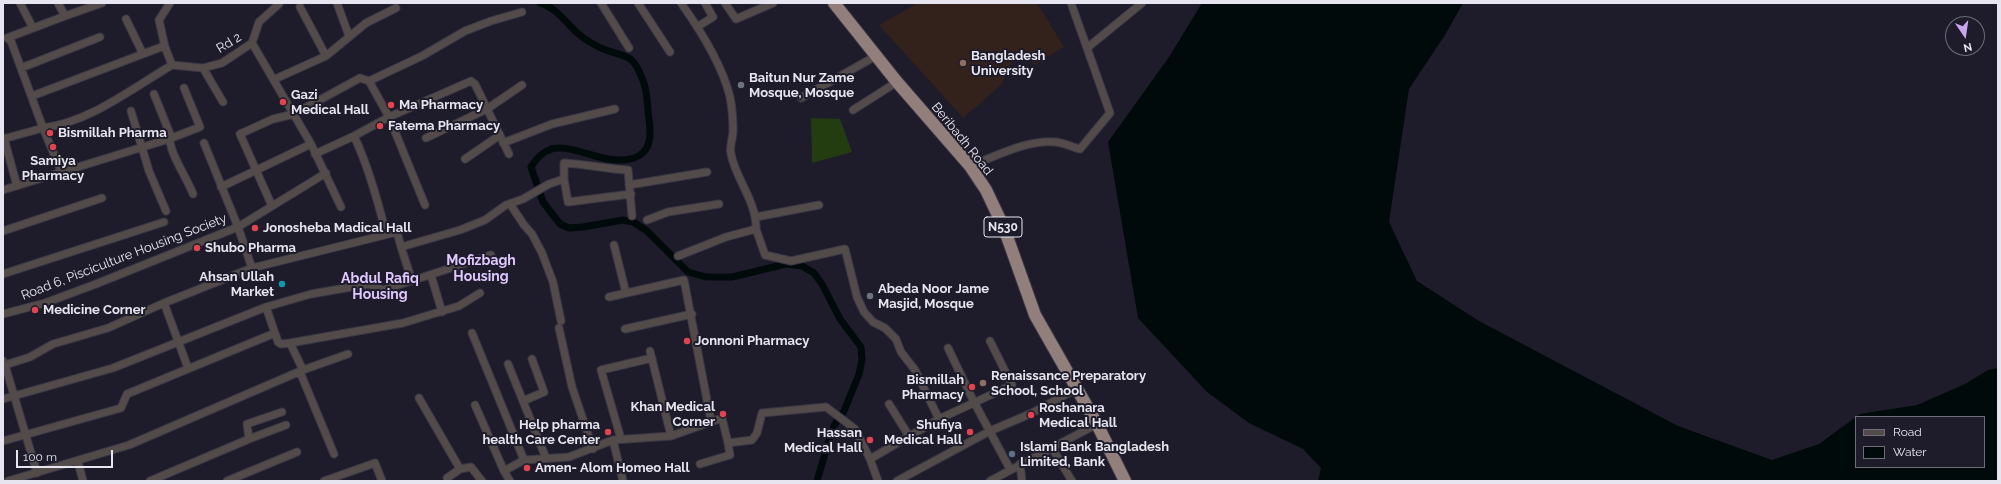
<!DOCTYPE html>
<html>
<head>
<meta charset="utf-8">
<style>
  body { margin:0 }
  #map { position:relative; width:2001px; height:484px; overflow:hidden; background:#1e1c2a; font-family:Raleway,sans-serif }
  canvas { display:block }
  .frame { position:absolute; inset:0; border:4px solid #e7e6f0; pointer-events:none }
  .legend { position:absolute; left:1855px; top:416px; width:130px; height:52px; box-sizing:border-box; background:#1e1c2a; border:1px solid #6e6d79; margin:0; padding:5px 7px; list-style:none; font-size:12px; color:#e7e6f0 }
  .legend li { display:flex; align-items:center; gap:8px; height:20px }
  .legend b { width:20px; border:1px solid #6e6d79 }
  .north { position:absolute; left:1945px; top:16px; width:40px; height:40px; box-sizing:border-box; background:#1e1c2a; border:1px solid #6e6d79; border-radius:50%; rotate:167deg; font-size:11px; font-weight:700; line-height:16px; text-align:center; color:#e7e6f0 }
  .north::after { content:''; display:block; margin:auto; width:14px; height:18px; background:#c8a6ef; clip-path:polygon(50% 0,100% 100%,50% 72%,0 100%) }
  .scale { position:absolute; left:16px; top:450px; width:97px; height:18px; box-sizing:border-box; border:2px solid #e7e6f0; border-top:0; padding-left:5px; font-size:12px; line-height:14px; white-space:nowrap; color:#e7e6f0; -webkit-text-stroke:3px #1e1c2a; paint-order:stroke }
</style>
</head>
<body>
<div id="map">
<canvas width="2001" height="484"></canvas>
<div class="frame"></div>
<ul class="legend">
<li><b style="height:5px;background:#534b4a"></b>Road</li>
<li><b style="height:11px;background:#000a0a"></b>Water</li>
</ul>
<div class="north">N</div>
<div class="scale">100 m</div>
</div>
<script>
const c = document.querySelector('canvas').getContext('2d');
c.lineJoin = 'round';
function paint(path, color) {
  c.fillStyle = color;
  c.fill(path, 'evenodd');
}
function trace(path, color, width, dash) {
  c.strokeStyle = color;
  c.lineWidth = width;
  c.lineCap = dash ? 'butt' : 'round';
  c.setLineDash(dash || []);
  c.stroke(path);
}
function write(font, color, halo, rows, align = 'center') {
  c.font = font + ' Raleway,sans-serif';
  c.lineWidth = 4;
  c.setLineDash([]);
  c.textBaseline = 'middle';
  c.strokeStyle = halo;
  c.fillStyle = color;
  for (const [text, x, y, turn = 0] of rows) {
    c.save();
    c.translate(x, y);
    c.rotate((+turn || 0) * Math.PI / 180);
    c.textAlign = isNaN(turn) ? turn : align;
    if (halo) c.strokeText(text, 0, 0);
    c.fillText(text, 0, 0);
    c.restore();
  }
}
paint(new Path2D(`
  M918,3H1037L1064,47L1034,65L1025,50L1013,60L1001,85L963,118L879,25Z`), '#33211b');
paint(new Path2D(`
  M811,118L840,119L852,152L812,163Z`), '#233c10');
paint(new Path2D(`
  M1202,3H1463L1445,35L1409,89L1389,222L1417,281L1479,321L1678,426L1772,460L1819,444L1860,414L1917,405L1965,384L1988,370L1998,368V481H1318L1321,468L1303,449L1249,423L1207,392L1138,318L1108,142L1169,57ZM1856,417H1984V467H1856Z`), '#000a0a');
trace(new Path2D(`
  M540,3C554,6 566,22 575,31C584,39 595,46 606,50C627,58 632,53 642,78C648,90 647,106 649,119C651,134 652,152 634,158C603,167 576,143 551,149C542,152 536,159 531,167L543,202L560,224L569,228L583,227L623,220L633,222L647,231L688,272L706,277H732L786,264L802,266L814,273L822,284L840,319L861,347L862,360L859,374L844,411L835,424L829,440L817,481`), '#000a0a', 7);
const minor = new Path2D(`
  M20,3L33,28
  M170,3L159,20L165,47L172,65
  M278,3L279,4L259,22L252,43L311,144L341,207
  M337,3L349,36
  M601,3L629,48
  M638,3L670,52
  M725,3L736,19L773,3
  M1071,3L1087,48L1142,3
  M300,7L326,56
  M65,16L102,3
  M126,19L143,54
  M697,27L713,17L705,3
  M172,65L203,68L222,63L252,43
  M21,68L100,37
  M203,68L223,102
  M275,79L326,56L366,23L396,8
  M369,81L389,117L425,205
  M154,94L170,134C167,151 187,177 193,194
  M32,96L164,46
  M801,98L876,56
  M853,110L897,82
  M131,111L149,171L166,211
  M354,136C369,168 378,201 386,234
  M4,138L17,186
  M426,138L487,109L522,85
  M3,139L43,128L11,41L7,38L65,16L58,3
  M204,143L238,227L252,268
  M503,143L552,124L615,109
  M315,154L354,136L389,117L471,81L475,84L509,154
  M465,159L500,135
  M970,166C996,156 1028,139 1056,142C1064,143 1072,147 1080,149L1110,113L1087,48
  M61,171L43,128C90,122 131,89 172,65
  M564,179L568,202L631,194
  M629,185L707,172
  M221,187L311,144
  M3,190L169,139L200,127L184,88
  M510,204L524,225L532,234L542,253L553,282L561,321
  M272,206L240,134L273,119L294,114L360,78L369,81L422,56L465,31L491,21L522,12
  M756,217L819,205
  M647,220L668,212L719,204
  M756,229L765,255L791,261L845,249L857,297L864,312L873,322L885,328L896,339L901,352L915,370L939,419
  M3,231L102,198
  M614,245L626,293
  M401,247L412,281
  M678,256L726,237L756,229C757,202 736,180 731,154C729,146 733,139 733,131C733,120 732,107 730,97C722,64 701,31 681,3
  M3,274L164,222
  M431,275L442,312
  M609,297L684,280L711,421
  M164,303L188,368
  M266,307L278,342L281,344L290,343L303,370
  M3,314L45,303L96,284L238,227L326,173
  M559,328L572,387L593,449
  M625,329L692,314
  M472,333L524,460
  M290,343L403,323L459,306L480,293
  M948,348L974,402L1010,469
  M650,351L671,436
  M3,361L5,365L30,357L53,344L108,328L164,303L252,268L397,232L401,247L460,230L485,220L506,205L523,199L549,184L564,179V163C586,164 606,169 628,170L632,216
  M508,364L546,458
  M5,365L37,473
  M300,372L334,454
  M419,398L460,469L471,467L482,481
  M3,399L113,368L266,307L311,294L369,284L383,290L491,255
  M523,401L544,392L532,359
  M889,404L909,436
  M475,405L504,471
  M249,439L286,425
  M621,439L601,370L652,358
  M613,440L623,481
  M3,441L121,408L127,394L275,333
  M1052,448L1072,481
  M870,459L939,419L1012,385L990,341
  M78,462L83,481
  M700,464L730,455L728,443
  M1020,464L1022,481
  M447,478L460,469
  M8,481L129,445L303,370L348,354
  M150,481L249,439L247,424L282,412
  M227,481L297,452
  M324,481L375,463L382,481
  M510,481L504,471L524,460L569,457L613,440L671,436L722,418L728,443L752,440L757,433L762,413L826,407L855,429L870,459L878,481
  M897,481L990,431L1032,413L1076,389
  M990,481L1097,424`);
const trunk = new Path2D(`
  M834,3L897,82L970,166L986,190L1004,228L1035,315L1097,424L1125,481`);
trace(minor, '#3a3846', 9);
trace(trunk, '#3a3846', 14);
trace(minor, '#534b4a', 7);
trace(trunk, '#927f7c', 12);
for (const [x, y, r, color] of [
  [963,63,4,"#8d6e63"],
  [741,85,4,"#6b7280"],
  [283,102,4,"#e0444e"],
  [391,105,4,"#e0444e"],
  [380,126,4,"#e0444e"],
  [50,133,4,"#e0444e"],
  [53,147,4,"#e0444e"],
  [255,228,4,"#e0444e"],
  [197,248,4,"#e0444e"],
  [282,284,4,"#0f9aa8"],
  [870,296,4,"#6b7280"],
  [35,310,4,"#e0444e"],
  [687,341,4,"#e0444e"],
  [983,383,4,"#8d6e63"],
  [972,387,4,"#e0444e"],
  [723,414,4,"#e0444e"],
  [1031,415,4,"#e0444e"],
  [608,432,4,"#e0444e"],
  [970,432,4,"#e0444e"],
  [870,440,4,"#e0444e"],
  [1012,454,4,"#5c6f8a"],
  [527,468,4,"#e0444e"]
]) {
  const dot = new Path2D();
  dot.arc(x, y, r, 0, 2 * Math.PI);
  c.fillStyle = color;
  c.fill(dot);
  trace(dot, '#1e1c2a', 1.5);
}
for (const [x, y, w] of [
  [1003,227,38]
]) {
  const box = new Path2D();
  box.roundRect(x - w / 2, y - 10, w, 20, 3);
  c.fillStyle = '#1e1c2a';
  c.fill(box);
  trace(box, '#e7e6f0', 1);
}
write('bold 12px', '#e7e6f0', null, [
  ["N530",1003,227]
]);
write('13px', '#e7e6f0', '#1e1c2a', [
  ["Rd 2",229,43,-32],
  ["Beribadh Road",962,139,51],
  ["Road 6, Pisciculture Housing Society",124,257,-21]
]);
write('bold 13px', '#e7e6f0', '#1e1c2a', [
  ["Bangladesh",971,56],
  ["University",971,71],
  ["Baitun Nur Zame",749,78],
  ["Mosque, Mosque",749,93],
  ["Gazi",291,95],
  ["Medical Hall",291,110],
  ["Ma Pharmacy",399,105],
  ["Fatema Pharmacy",388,126],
  ["Bismillah Pharma",58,133],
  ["Samiya",53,161,"center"],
  ["Pharmacy",53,176,"center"],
  ["Jonosheba Madical Hall",263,228],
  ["Shubo Pharma",205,248],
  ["Ahsan Ullah",274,277,"right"],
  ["Market",274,292,"right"],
  ["Abeda Noor Jame",878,289],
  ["Masjid, Mosque",878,304],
  ["Medicine Corner",43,310],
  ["Jonnoni Pharmacy",695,341],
  ["Renaissance Preparatory",991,376],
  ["School, School",991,391],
  ["Bismillah",964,380,"right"],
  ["Pharmacy",964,395,"right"],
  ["Khan Medical",715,407,"right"],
  ["Corner",715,422,"right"],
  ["Roshanara",1039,408],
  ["Medical Hall",1039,423],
  ["Help pharma",600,425,"right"],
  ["health Care Center",600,440,"right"],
  ["Shufiya",962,425,"right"],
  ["Medical Hall",962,440,"right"],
  ["Hassan",862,433,"right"],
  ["Medical Hall",862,448,"right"],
  ["Islami Bank Bangladesh",1020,447],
  ["Limited, Bank",1020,462],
  ["Amen- Alom Homeo Hall",535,468]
], 'left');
write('bold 14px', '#e0c7ff', '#1e1c2a', [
  ["Mofizbagh",481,261],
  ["Housing",481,277],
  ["Abdul Rafiq",380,279],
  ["Housing",380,295]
]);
</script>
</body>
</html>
